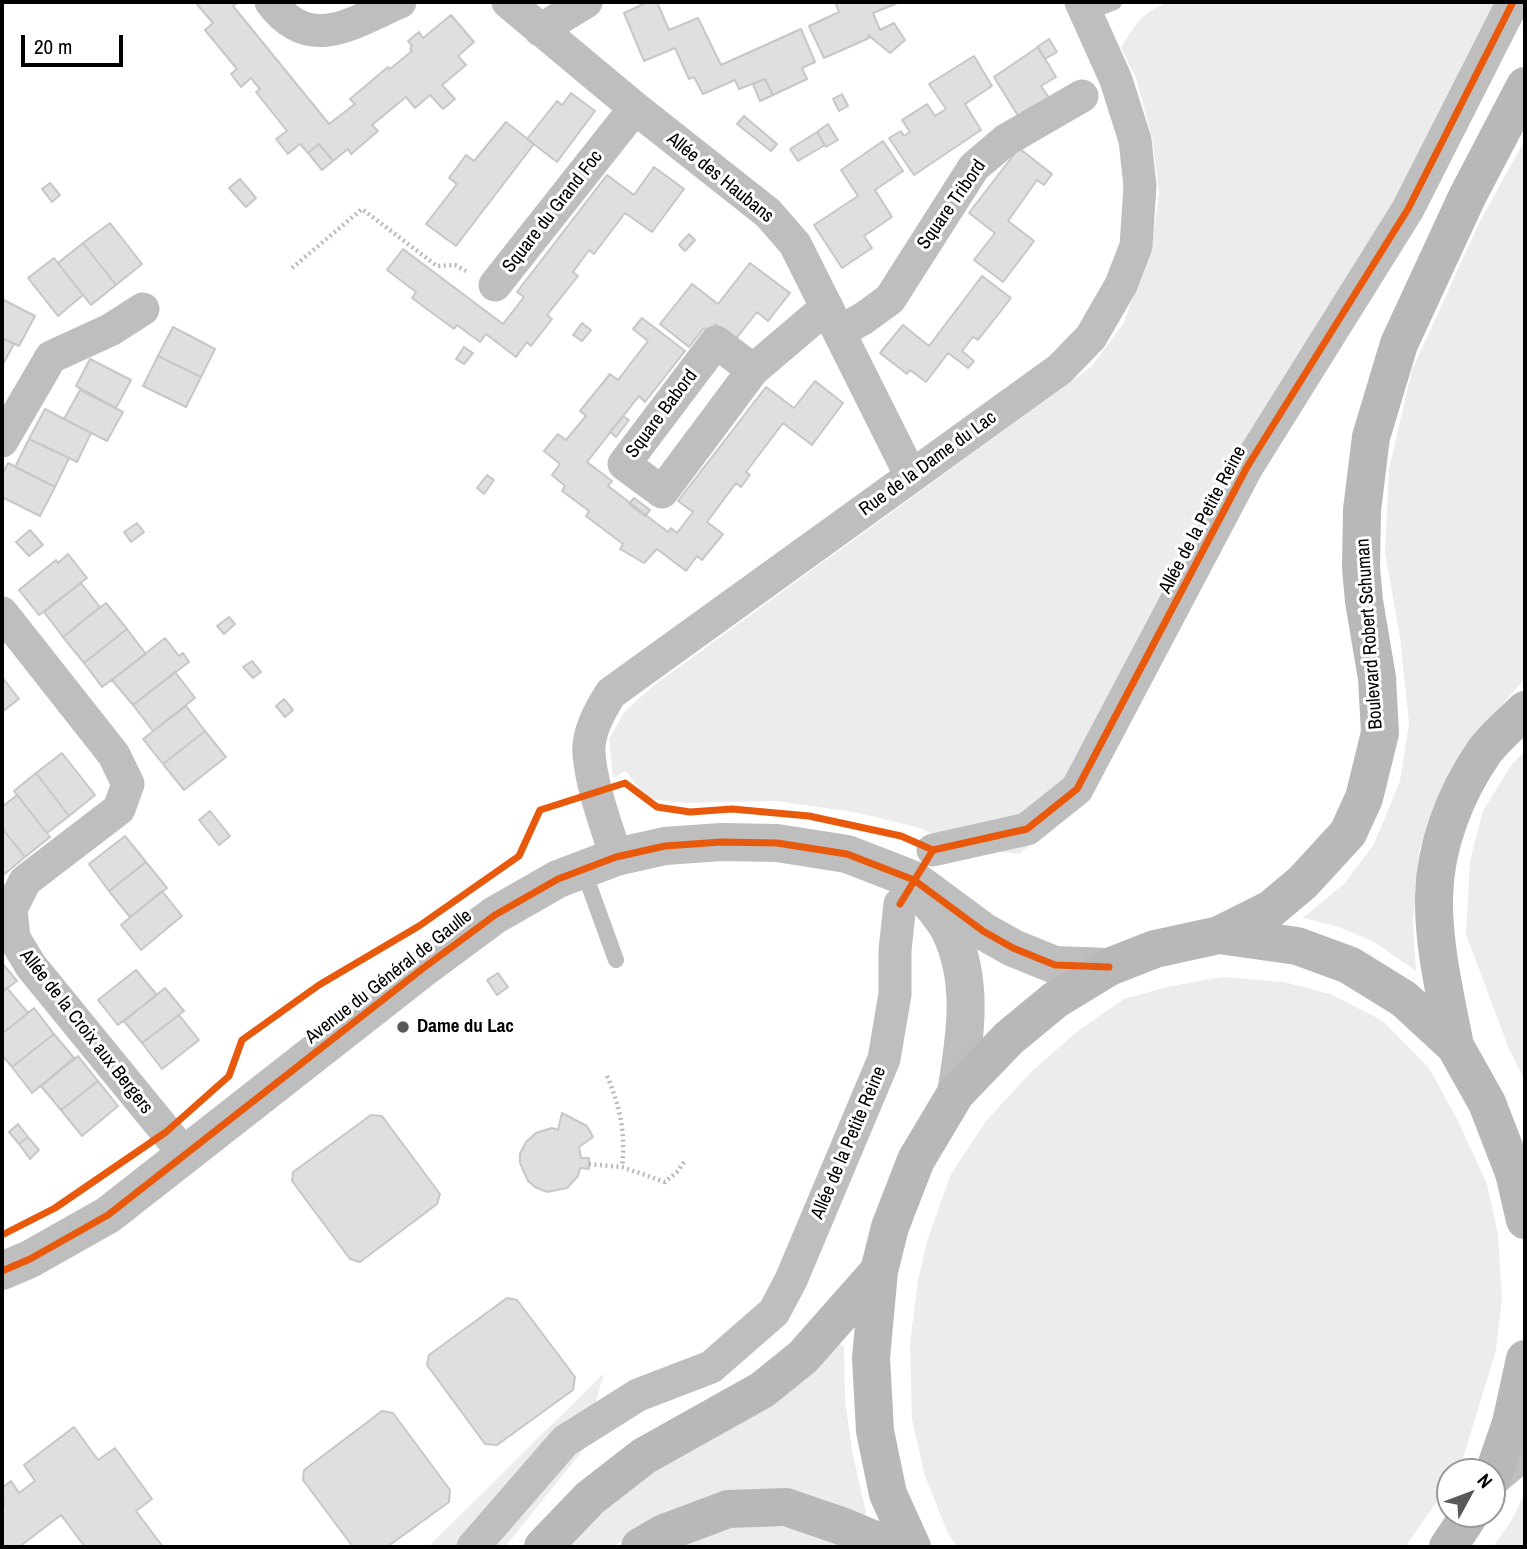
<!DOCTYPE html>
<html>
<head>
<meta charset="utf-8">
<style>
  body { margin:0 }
  #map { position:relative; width:1527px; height:1549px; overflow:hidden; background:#fff; font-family:"Archivo Narrow",sans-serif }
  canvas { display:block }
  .frame { position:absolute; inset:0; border:4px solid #000; pointer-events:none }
  .north { position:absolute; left:1436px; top:1458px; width:70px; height:70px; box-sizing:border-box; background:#fff; border:2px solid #999; border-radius:50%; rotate:49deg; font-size:19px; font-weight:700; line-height:28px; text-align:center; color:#000 }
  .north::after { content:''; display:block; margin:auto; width:24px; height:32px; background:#595959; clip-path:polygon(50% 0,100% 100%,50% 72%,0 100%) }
  .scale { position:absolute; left:21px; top:35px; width:102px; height:32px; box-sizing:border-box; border:4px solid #000; border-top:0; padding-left:9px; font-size:21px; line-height:24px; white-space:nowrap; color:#000; -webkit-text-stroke:5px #fff; paint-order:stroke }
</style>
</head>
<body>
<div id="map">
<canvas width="1527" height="1549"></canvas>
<div class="frame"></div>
<div class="north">N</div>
<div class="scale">20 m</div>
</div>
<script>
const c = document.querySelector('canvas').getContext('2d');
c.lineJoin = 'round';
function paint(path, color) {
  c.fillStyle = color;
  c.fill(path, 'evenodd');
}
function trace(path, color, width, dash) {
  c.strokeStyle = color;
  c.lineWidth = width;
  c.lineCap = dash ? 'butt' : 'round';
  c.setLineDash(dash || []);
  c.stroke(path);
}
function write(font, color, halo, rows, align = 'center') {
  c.font = font + ' "Archivo Narrow",sans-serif';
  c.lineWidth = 6;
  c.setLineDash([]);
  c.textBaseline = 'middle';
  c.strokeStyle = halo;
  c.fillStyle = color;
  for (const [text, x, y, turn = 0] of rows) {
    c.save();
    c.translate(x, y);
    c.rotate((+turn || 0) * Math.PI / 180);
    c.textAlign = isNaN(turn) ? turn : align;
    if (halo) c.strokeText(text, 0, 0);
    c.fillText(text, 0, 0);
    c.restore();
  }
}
paint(new Path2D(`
  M1168,2H1510L1087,798L1019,854L954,845L920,828L854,812L776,801L685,803L647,799L626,771L613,778L609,739L625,711L653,686L1091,367L1123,324L1151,251L1159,194L1152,137L1136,78L1121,48C1135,24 1142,13 1168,2Z
  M1525,140V678L1475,737L1443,788L1419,851L1413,923L1416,971L1374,942L1339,927L1303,918L1345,883L1374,844L1400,781L1409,723L1400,638L1385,552L1389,469L1412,370L1481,219Z
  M1525,751V1082L1509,1049L1466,934L1470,861L1483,811L1512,764Z
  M1222,977L1284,982L1330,994L1383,1021L1429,1068L1457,1119L1487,1184L1498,1235L1502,1297L1496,1350L1460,1468L1457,1472H1450V1483L1405,1547H958L948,1534L925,1476L912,1420L910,1343L918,1280L927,1241L951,1174L986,1121L1033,1070L1078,1031L1124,999L1167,987Z
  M836,1342L844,1346L845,1401L853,1455L866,1512L864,1520L648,1524L613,1547H566L608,1507L647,1476Z
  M604,1373L582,1451L505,1547H428Z
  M1525,1493V1547H1493L1510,1523Z
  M744,1526H775L807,1530L851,1547H677L713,1530Z`), '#ececec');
const building = new Path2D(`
  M195,2H239L233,6L329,124L355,104L350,99L388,67L390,69L412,51L410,49L412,46L408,41L419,32L423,38L451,15L474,42L458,56L466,65L442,85L455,99L443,109L430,95L415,108L406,97L372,125L378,131L351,154L348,149L333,161L319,144L308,153L300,144L288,154L276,139L287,131L256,92L260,89L251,78L241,87L231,74L237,69L205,30L213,23Z
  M648,2H657L669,30L698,18L721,65L801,29L815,62L802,68L807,79L773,95L765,79L739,89L735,80L703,94L694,77L689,79L675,48L644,61L624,13Z
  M835,2H900L873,13L880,30L894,23L905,40L890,53L868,35L869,38L824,58L809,26L839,12Z
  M1049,39L1057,52L1045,59L1037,47Z
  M1038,47L1056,77L1041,86L1050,99L1020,119L994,77Z
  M974,56L992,86L965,104L981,130L914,175L889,138L901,131L904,136L910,132L902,120L927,104L935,116L946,109L929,84Z
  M765,79L773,95L760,101L753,84Z
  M571,93L595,111L557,162L527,139L557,101L562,105Z
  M842,94L848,106L839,111L833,99Z
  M744,116L777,144L771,151L737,124Z
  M506,122L534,144L456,246L426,224L457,184L449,178L466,155L474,161Z
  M828,124L838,140L826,147L817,132Z
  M817,132L825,145L798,161L790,149Z
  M883,141L903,171L875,190L892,217L864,236L872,248L842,268L814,225L858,196L841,170Z
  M319,144L333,161L322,170L308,153Z
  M1019,148L1052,174L1044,185L1037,180L1008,221L1034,241L1003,282L974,260L995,233L969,213Z
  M654,167L684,189L652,232L625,213L594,254L589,250L573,272L578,276L547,315L552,319L531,346L527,342L516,357L486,334L480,342L457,325L454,329L412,298L416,292L387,270L403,249L503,324L524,297L517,292L607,175L634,195Z
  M240,179L256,198L246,207L229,188Z
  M50,183L60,195L52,202L42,189Z
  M110,223L142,264L116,285L83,243Z
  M689,234L695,240L685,251L679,245Z
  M83,243L116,285L91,305L58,263Z
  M54,258L83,295L58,316L28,278Z
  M750,263L790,293L768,321L757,312L735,340L715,324L710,332L704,328L689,347L660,324L692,284L718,304Z
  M982,276L1011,298L978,340L973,337L962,351L974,361L968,368L948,353L926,382L910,370L907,374L880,353L903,325L929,346Z
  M2,299L35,316L19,346L2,338Z
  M642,318L685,351L645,402L639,396L587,462L612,481L608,486L668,532L671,528L677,533L693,512L678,501L766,387L794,408L815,381L843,403L812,445L783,423L746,472L750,475L741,487L736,483L707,522L723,534L702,560L697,556L686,571L657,549L644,563L620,549L623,544L586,516L589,511L562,491L565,486L552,475L560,464L544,451L558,434L566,440L586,416L580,411L610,374L618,380L648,341L633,329Z
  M582,323L591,330L582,341L573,335Z
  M173,327L215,349L201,377L158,356Z
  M2,338L14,344L2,366Z
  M464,347L473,353L464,364L456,359Z
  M158,356L201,377L186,407L143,386Z
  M90,359L131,380L116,408L76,386Z
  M80,390L123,412L107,441L64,419Z
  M45,409L91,433L77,462L29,439Z
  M623,416L629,420L616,437L610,432Z
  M29,439L69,458L55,487L15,467Z
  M8,463L55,487L40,516L2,497V475Z
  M487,475L494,480L484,494L477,488Z
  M634,498L650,510L645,516L629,504Z
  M137,523L144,532L131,542L124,532Z
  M30,530L43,545L29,556L16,542Z
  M68,554L87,578L39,615L19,590L56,560L58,563Z
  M81,583L100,607L63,637L44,612Z
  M106,603L127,629L84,663L63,637Z
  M229,617L235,624L224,634L217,626Z
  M127,629L146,654L102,687L84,663Z
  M165,638L179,656L183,653L189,662L133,705L112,680Z
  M252,661L261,672L253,678L243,667Z
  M175,672L195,698L153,731L133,705Z
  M2,677L19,699L2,712Z
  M284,699L293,710L285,717L276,706Z
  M186,706L205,731L163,764L143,739Z
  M205,731L226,757L184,790L163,764Z
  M62,753L95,795L69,816L36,773Z
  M36,773L69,816L47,833L14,791Z
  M17,795L50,837L25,857L2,828V807Z
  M210,811L230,836L219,845L199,820Z
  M2,828L25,857L2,876Z
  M125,836L146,862L109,891L89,864Z
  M146,862L167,888L130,917L109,891Z
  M162,891L182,916L141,950L121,925Z
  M2,963L17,981L2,992Z
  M136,970L157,995L118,1025L98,1000Z
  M498,973L508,987L497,995L487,980Z
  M7,988L28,1013L2,1034V992Z
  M165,988L184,1011L142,1043L124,1021Z
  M34,1008L54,1034L12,1067L2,1055V1034Z
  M179,1015L199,1040L162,1069L142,1043Z
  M54,1034L74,1058L32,1093L12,1067Z
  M78,1056L98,1081L61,1110L41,1086Z
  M98,1081L118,1106L82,1136L61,1110Z
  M562,1113L587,1126L593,1137L579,1147L581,1158H589V1169L580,1168L578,1176L567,1188L547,1192L535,1187L528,1181L520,1163V1154L526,1142L536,1133L552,1128L558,1130Z
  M371,1115L382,1116L440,1194L437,1204L360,1262L350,1259L292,1181L293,1172Z
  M18,1124L28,1137L19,1144L9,1132Z
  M28,1137L39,1150L30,1159L19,1144Z
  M507,1298L517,1300L575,1377L573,1390L497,1445L485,1444L427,1365L429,1355Z
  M382,1411L393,1413L450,1490L449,1502L387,1547H353L303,1480L304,1470Z
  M74,1427L98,1460L115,1448L152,1499L136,1511L163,1547H85L61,1515L19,1547H2V1507L4,1505L2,1488L11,1481L19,1493L35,1481L24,1465Z`);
paint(building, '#dfdfdf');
trace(building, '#c7c7c7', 2);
trace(new Path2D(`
  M292,268L362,209L437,266L455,265L466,271
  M607,1076C620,1106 626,1134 622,1167
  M589,1164L622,1167L665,1182L678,1171L686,1159`), '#b9b9b9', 4.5, [2, 3.5]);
trace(new Path2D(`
  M1086,13L1114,2
  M583,869L616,960`), '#bebebe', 16);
trace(new Path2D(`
  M271,2C310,54 352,23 400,2
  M508,2L635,108L768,213L795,244L911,476
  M540,30L586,2
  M495,285L635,108
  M839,332L864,318L890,299L974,167L1006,140L1082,96
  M753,370L716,342L624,464L662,492L753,370L827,307
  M2,441L51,357L110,330L143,309
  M2,613L114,755L128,784L119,809L25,881L11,909L14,938L31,966L186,1156
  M933,850L1027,829L1077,789L1247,467L1408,209L1513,2
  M616,857C606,824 592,789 589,754C587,733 600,710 611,693L1060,369L1091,337L1121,285L1136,246L1140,186L1135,140L1116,80L1081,2
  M1492,1481L1525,1453
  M473,1547L565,1441L638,1395L711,1367L774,1312L791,1280L884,1059L895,994V950L900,904`), '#bebebe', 33);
trace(new Path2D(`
  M927,899C934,908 943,918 949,929C975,981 965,1038 956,1093
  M2,1271L30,1259L108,1215L422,969L495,915L558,879L616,857L665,846L721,842L777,843L847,854L914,880L983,931L1013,948L1055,965L1109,967`), '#bebebe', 38);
trace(new Path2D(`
  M1219,935L1271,909L1303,882L1348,833L1364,798L1380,733L1377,678L1364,601L1361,568L1362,510L1371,437L1399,344L1467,197L1525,86
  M1455,1046C1446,999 1433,945 1434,897C1435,846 1455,794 1484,752C1495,737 1512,723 1525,710
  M1492,1478L1511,1423L1525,1359
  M543,1547L590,1498L644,1456L762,1390L803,1357L879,1271
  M640,1547L664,1533L728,1509L786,1507L844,1527L892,1547
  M912,1547L888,1494L875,1431L871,1358L879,1271L890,1227L916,1160L956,1093L1009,1038L1055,1000L1109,967L1155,949L1219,935L1297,946L1349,965L1404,999L1455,1046L1487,1103L1514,1173L1525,1220
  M1448,1547L1470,1514`), '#b8b8b8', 38);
trace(new Path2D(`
  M900,904L933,850L1027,829L1077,789L1247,467L1408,209L1513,2
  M2,1235L55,1208L166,1132L229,1076L242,1040L319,985L419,926L519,856L540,810L625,783L657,807L690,812L732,809L809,816L901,836L933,850
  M2,1271L30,1259L108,1215L422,969L495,915L558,879L616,857L665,846L721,842L777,843L847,854L914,880L983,931L1013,948L1055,965L1109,967`), '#e8590c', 7);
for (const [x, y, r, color] of [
  [403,1027,7,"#595959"]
]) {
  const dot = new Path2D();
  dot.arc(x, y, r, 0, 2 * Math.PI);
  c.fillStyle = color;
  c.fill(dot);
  trace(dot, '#fff', 2.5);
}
write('19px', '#000', '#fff', [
  ["Allée des Haubans",720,178,39],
  ["Square Tribord",952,205,-55],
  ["Square du Grand Foc",553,212,-52],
  ["Square Babord",662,414,-53],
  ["Rue de la Dame du Lac",928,464,-36],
  ["Allée de la Petite Reine",1203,520,-62],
  ["Boulevard Robert Schuman",1370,634,-94],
  ["Avenue du Général de Gaulle",389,977,-38],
  ["Allée de la Croix aux Bergers",86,1032,52],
  ["Allée de la Petite Reine",849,1143,-67]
]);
write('bold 19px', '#000', '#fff', [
  ["Dame du Lac",417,1027]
], 'left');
</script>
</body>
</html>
